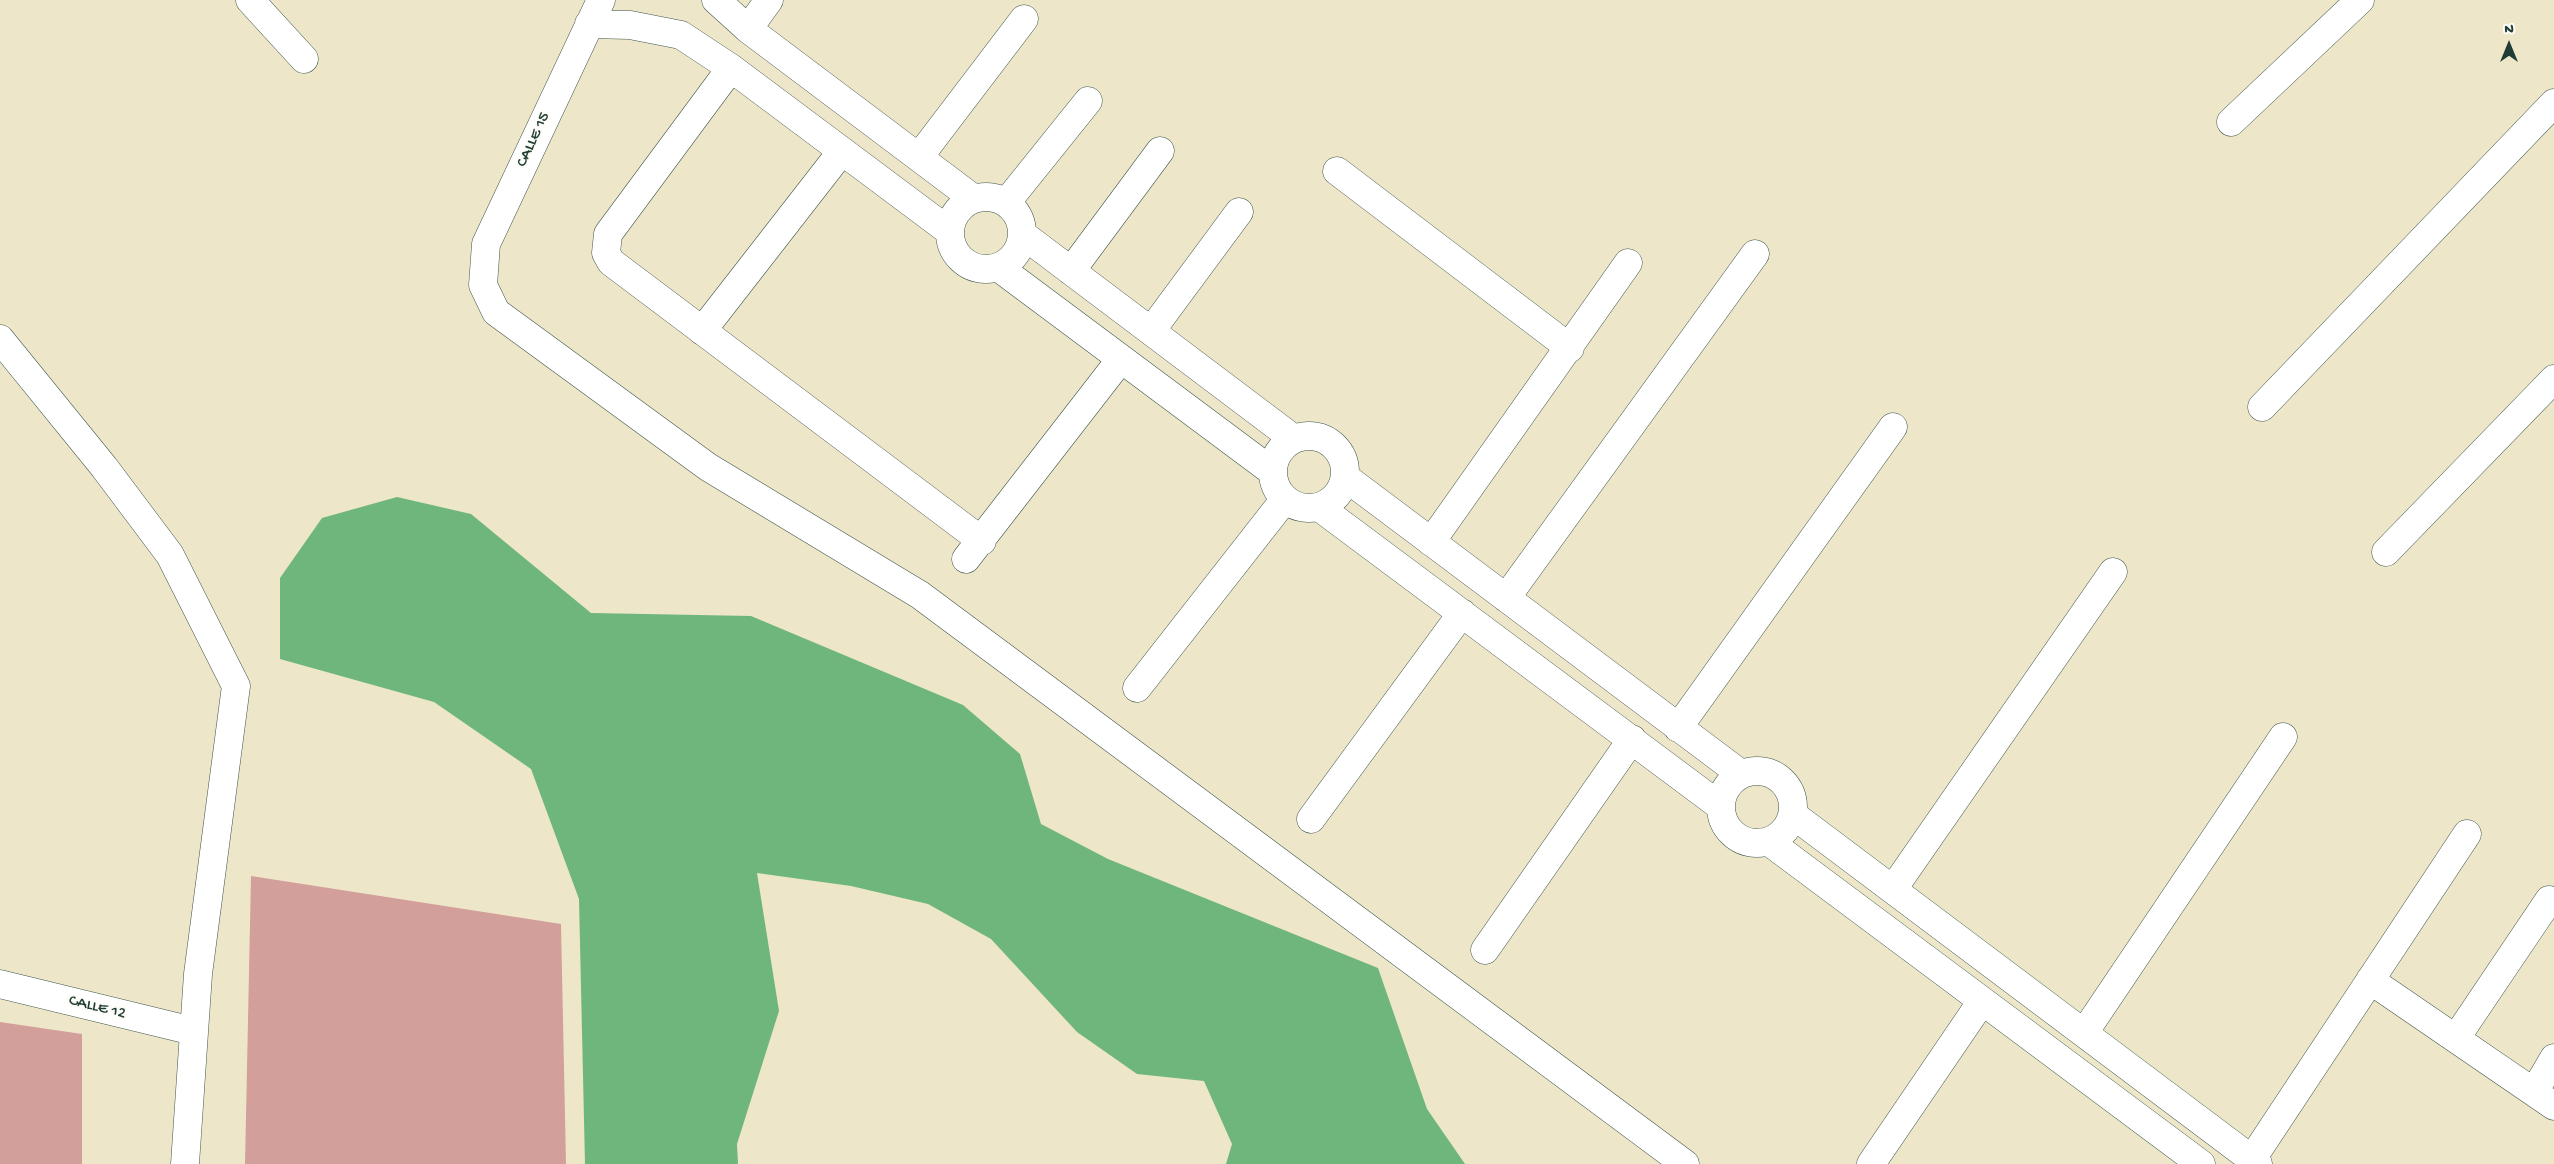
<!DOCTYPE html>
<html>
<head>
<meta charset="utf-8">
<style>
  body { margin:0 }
  #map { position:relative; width:2554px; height:1164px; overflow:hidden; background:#eee6c9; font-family:"Gochi Hand",sans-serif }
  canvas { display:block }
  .north { position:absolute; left:2484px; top:20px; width:50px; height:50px; -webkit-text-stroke:4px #fdfcf7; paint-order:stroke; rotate:0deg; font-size:14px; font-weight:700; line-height:20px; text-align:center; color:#1f3d34 }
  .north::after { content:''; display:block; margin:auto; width:18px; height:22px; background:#1f3d34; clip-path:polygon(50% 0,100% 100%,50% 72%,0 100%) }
</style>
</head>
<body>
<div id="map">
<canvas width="2554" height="1164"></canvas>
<div class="north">N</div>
</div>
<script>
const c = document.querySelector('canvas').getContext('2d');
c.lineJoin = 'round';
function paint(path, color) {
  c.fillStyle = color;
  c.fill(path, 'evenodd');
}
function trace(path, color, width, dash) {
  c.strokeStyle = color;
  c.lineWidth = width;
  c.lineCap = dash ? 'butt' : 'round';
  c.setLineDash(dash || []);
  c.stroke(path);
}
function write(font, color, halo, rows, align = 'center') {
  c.font = font + ' "Gochi Hand",sans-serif';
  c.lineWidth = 4;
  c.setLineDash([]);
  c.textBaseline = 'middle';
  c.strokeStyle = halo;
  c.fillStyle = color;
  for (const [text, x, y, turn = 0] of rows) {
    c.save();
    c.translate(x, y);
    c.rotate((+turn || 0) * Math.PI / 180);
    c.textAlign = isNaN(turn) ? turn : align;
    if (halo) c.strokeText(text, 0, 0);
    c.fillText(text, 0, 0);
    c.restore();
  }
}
paint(new Path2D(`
  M397,497L471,514L591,613L751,616L963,705L1020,754L1041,824L1108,859L1378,968L1427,1109L1465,1164H1226L1232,1144L1204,1081L1137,1074L1077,1032L991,939L928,904L851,886L757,873L779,1011L737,1144L738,1164H585L579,899L531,769L434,702L280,659V578L322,518Z`), '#6eb67b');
paint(new Path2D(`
  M251,876L561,924L566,1164H245Z
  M0,1022L82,1034V1164H0Z`), '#d29f9a');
const minor = new Path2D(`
  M250,0L304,59
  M601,0L486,244L483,285L496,312L708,467L920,595L1685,1164
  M716,0L748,29L974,199
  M589,24L630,25L681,35L731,68L949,231
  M748,29L769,0
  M731,68L608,234L606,253L611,262L982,541
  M2231,122L2360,0
  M919,157L1024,19
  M1337,171L1570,348
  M950 233a36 36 0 1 1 72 0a36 36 0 1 1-72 0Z
  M1006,203L1088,101
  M1022,234L1294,439
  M998,267L1273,472
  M1071,271L1160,151
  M702,331L842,151
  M1151,331L1239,212
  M0,339L104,467L170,555L236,686L198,974L185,1164
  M2262,407L2554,103
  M1273 472a36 36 0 1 1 72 0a36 36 0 1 1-72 0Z
  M1345,477L1741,774
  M1319,507L1720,806
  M1431,542L1628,263
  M2386,552L2554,379
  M966,559L1121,359
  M1506,598L1755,254
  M1137,688L1285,499
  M1678,728L1893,427
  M1721 807a36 36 0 1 1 72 0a36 36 0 1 1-72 0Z
  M1792,814L2258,1164
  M1311,819L1462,613
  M1768,841L2201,1164
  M1893,889L2113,572
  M1485,950L1632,739
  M2370,980L2554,1106
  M0,984L193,1031
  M2084,1033L2283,737
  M2456,1038L2549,900
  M2534,1092L2554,1058
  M2252,1159L2467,834
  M1871,1164L1982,1001`);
trace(minor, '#3e564a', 29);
trace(minor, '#fff', 28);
write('16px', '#1f3d34', '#fdfcf7', [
  ["CALLE 15",534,140,-65],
  ["CALLE 12",97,1008,14]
]);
</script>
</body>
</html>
